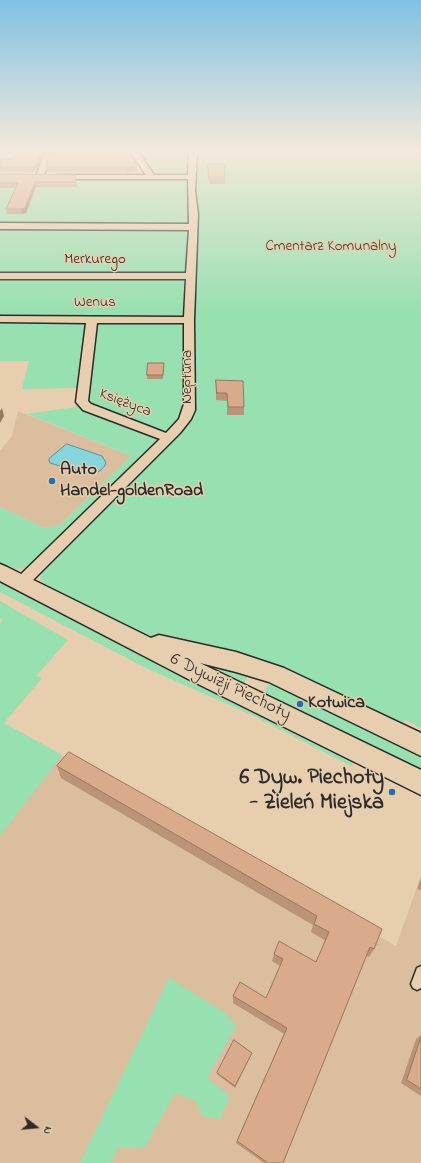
<!DOCTYPE html>
<html>
<head>
<meta charset="utf-8">
<style>
  body { margin:0 }
  #map { position:relative; width:421px; height:1163px; overflow:hidden; background:#e6ceae; font-family:"Indie Flower",sans-serif }
  canvas { display:block }
  .north { position:absolute; left:16px; top:1107px; width:40px; height:40px; -webkit-text-stroke:3px #e6ceae; paint-order:stroke; rotate:106deg; font-size:11px; font-weight:700; line-height:16px; text-align:center; color:#2b2b2b }
  .north::after { content:''; display:block; margin:auto; width:14px; height:18px; background:#2b2b2b; clip-path:polygon(50% 0,100% 100%,50% 72%,0 100%) }
</style>
</head>
<body>
<div id="map">
<canvas width="421" height="1163"></canvas>
<div class="north">N</div>
</div>
<script>
const c = document.querySelector('canvas').getContext('2d');
c.lineJoin = 'round';
function paint(path, color) {
  c.fillStyle = color;
  c.fill(path, 'evenodd');
}
function trace(path, color, width, dash) {
  c.strokeStyle = color;
  c.lineWidth = width;
  c.lineCap = dash ? 'butt' : 'round';
  c.setLineDash(dash || []);
  c.stroke(path);
}
function write(font, color, halo, rows, align = 'center') {
  c.font = font + ' "Indie Flower",sans-serif';
  c.lineWidth = 3;
  c.setLineDash([]);
  c.textBaseline = 'middle';
  c.strokeStyle = halo;
  c.fillStyle = color;
  for (const [text, x, y, turn = 0] of rows) {
    c.save();
    c.translate(x, y);
    c.rotate((+turn || 0) * Math.PI / 180);
    c.textAlign = isNaN(turn) ? turn : align;
    if (halo) c.strokeText(text, 0, 0);
    c.fillText(text, 0, 0);
    c.restore();
  }
}
paint(new Path2D(`
  M18,411L131,456L60,525L45,528L0,507V451L12,436Z
  M0,721L110,782L396,946L421,876V1163H0Z`), '#dbbe9e');
paint(new Path2D(`
  M0,150H17L6,174H144L147,173L130,150H421V728L405,720L400,726L177,644C131,632 90,610 48,588L40,579L42,571L35,563C23,570 13,571 0,564V507L45,528L60,525L131,456L27,414L76,407L78,388L22,389L29,361H0Z
  M0,579L331,747L353,763L351,766L252,715L146,668L0,592Z
  M0,601L68,640L36,676L42,678L4,723L62,755L0,836V624L3,619L0,618Z
  M188,660L245,674L247,678L243,685Z
  M275,683L421,755V774L267,696L265,691L267,686Z
  M169,978L227,1014L236,1027L207,1078L230,1096L220,1119L202,1116L196,1101L175,1093L145,1147L118,1148L111,1163H80Z`), '#97e0af');
const water = new Path2D(`
  M67,444L102,456L106,463C98,481 80,470 66,467C61,466 56,465 50,463L49,461V459Z`);
paint(water, '#84d5de');
trace(water, '#609196', 1);
const lane = new Path2D(`
  M421,966V988L417,990L413,988L411,984L417,968Z`);
const street = new Path2D(`
  M80,150H105L101,152L50,158L43,178H37L36,176L44,155L53,153Z
  M129,150H137L154,175H188L189,150H197L195,191L198,214L194,320L195,410L191,419L180,433L26,587L21,589L16,587L13,583L16,579L160,439L83,410L76,402L86,323L0,322V316L184,317L186,279H0V273H186L189,230L0,229V223L189,224L188,179H57L53,177L57,175H146ZM97,323H184V404L179,419L166,433L91,404L88,401Z`);
const secondary = new Path2D(`
  M0,564L7,567L151,638L159,635L236,652L284,668L421,733V756L269,682L236,672L200,663L421,770V795L192,681L0,581Z`);
trace(lane, '#2b2b2b', 3);
trace(street, '#2b2b2b', 3);
trace(secondary, '#2b2b2b', 3);
paint(lane, '#e6ceae');
paint(street, '#e6ceae');
paint(secondary, '#e6ceae');
paint(new Path2D(`
  M24,150H69L44,154L36,172H0V159H10Z
  M208,164L225,177V184H209Z
  M137,166V171L127,172H47L46,167Z
  M0,174L75,175L77,187H36L26,213L22,214H7L6,209L16,188H0Z
  M164,367L163,379H147V375Z
  M216,380L244,407V415H227V401L216,400Z
  M57,766L374,949L369,957L366,956L283,1163H264L236,1143L284,1034L233,1003V996L266,998L280,966L272,961L274,954L316,962L326,941L311,932L313,925L61,778Z
  M421,877V890L417,889Z
  M421,1035V1096L401,1083L416,1039Z
  M252,1053L235,1088L217,1074V1073Z`), '#bb9377');
paint(new Path2D(`
  M42,150H69L44,154L36,172L35,167Z
  M147,150H164L148,152Z
  M137,166V171L127,172V167Z
  M35,182L36,187L26,213L22,214L21,209Z
  M2,408L4,416L0,423V411Z`), '#987861');
const building = new Path2D(`
  M24,150H42L35,167H0V159H10Z
  M88,150H125L137,166L127,167H46L50,154Z
  M208,164H224L225,177H209Z
  M0,174L75,175L76,182H35L25,208L21,209H6L18,183H0Z
  M148,363H164L163,375H147Z
  M216,380L243,381L244,407H228L227,393H217Z
  M69,752L382,929L374,949L370,947L283,1163H268L237,1141L287,1028L233,996L240,982L266,998L283,959L274,954L279,941L316,962L329,932L314,924L317,916L57,766Z
  M421,1037V1089L407,1080Z
  M234,1040L252,1053L235,1086L217,1073Z`);
paint(building, '#d9ab8a');
trace(building, '#987861', 1);
const sky = c.createLinearGradient(0, 0, 0, 313);
sky.addColorStop(0, '#80c1e4');
sky.addColorStop(0.48, '#f4e9db');
sky.addColorStop(1, '#f4e9db00');
c.fillStyle = sky;
c.fillRect(0, 0, 421, 313);
for (const [x, y, r, color] of [
  [52,481,4,"#1f6fb2"],
  [300,704,4,"#1f6fb2"],
  [392,792,4,"#1f6fb2"]
]) {
  const dot = new Path2D();
  dot.arc(x, y, r, 0, 2 * Math.PI);
  c.fillStyle = color;
  c.fill(dot);
  trace(dot, '#e6ceae', 1.5);
}
write('15px', '#363d38', '#e6ceae', [
  ["Cmentarz Komunalny",331,248]
]);
write('15px', '#2b2b2b', '#e6ceae', [
  ["Merkurego",95,261],
  ["Wenus",95,304],
  ["Neptuna",189,377,-90],
  ["Księżyca",125,404,21]
]);
write('bold 18px', '#2b2b2b', '#e6ceae', [
  ["Auto",60,471],
  ["Handel-goldenRoad",60,492],
  ["Kotwica",308,704]
], 'left');
write('18px', '#2b2b2b', '#e6ceae', [
  ["6 Dywizji Piechoty",230,688,26]
]);
write('bold 22px', '#2b2b2b', '#e6ceae', [
  ["6 Dyw. Piechoty",384,779],
  ["- Zieleń Miejska",384,804]
], 'right');
</script>
</body>
</html>
